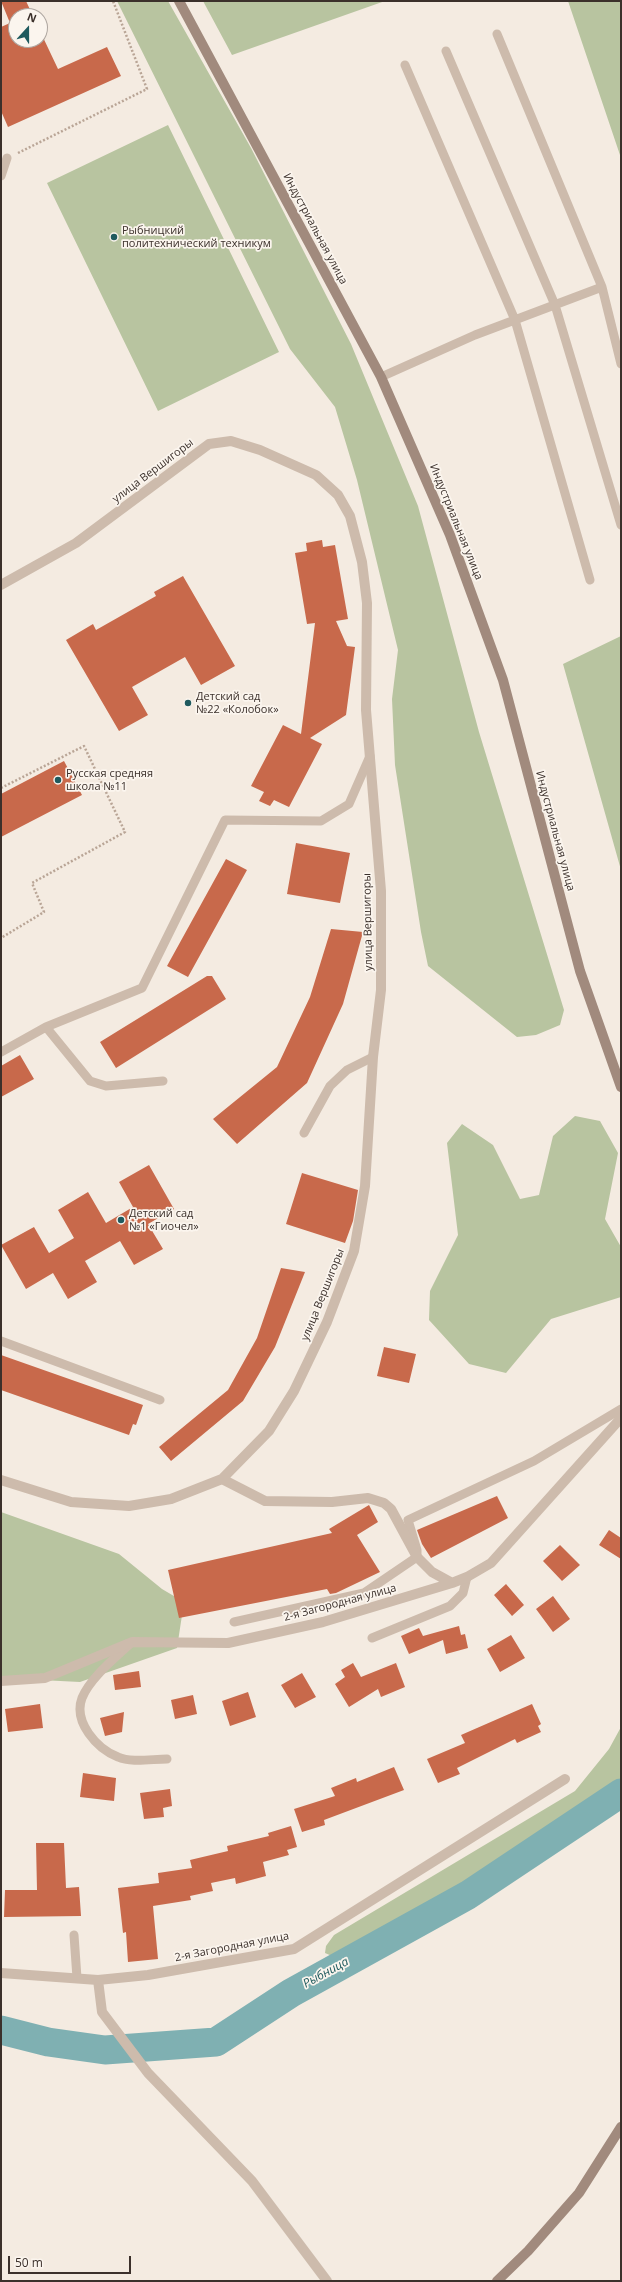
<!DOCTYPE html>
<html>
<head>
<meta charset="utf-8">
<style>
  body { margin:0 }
  #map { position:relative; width:622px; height:2282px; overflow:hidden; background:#f4ebe1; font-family:"Open Sans",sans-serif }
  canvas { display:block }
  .frame { position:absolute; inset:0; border:2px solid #3b302b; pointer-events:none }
  .north { position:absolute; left:8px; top:8px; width:40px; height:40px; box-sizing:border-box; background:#fbf5ee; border:1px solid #aea6a0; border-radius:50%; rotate:21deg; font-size:11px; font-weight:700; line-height:16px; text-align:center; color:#3b302b }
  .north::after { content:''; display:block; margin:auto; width:14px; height:18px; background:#1f5a5e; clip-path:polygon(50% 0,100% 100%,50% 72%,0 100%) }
  .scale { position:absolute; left:8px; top:2256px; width:123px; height:18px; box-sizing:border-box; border:2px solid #3b302b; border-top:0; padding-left:5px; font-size:12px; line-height:14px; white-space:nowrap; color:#3b302b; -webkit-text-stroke:3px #fbf5ee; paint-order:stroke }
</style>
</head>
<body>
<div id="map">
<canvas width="622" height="2282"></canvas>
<div class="frame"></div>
<div class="north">N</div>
<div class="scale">50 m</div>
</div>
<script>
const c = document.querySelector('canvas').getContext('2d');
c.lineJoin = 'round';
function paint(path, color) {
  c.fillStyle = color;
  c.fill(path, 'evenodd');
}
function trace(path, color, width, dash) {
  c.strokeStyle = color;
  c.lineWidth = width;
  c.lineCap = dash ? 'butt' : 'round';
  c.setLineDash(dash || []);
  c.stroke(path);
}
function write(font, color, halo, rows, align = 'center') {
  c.font = font + ' "Open Sans",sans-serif';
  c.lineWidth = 3.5;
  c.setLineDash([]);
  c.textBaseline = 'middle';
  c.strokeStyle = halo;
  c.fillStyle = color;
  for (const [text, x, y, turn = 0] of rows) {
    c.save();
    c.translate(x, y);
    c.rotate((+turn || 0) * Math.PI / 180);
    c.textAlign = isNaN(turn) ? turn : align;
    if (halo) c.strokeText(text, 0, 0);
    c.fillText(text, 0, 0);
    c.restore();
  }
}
paint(new Path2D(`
  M117,1H168L251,148L351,344L418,506L479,732L564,1010L560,1025L536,1035L517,1037L428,966L421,932L395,765L392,699L398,650L357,480L335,407L290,349Z
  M203,1H385L232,55Z
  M568,1H621V158Z
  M168,125L279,352L158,411L47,183Z
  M621,636V870L563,664Z
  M575,1116L600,1121L618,1153L605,1219L621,1247V1297L551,1319L506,1373L469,1364L429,1320L430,1291L458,1235L447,1143L462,1124L493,1145L520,1199L539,1195L553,1136Z
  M1,1512L119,1554L162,1589L184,1602L177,1648L80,1682L1,1678Z
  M621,1727V1785L456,1894L332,1956L325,1953L326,1946L334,1935L575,1791L609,1749Z`), '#b8c4a0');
trace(new Path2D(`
  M1,2030L48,2042L105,2050L216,2042L291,1993L468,1895L621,1793`), '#7fb0b2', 29);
paint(new Path2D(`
  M1,1H26L33,16H16V40H40V31L58,69L107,47L121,76L8,127L1,111V27L10,23Z
  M322,540L323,547L335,545L348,619L336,621L347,646L355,647L346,715L310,738L322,744L289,807L274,800L270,806L259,801L264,792L251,786L283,725L301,734L315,623L307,624L295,553L307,551L306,543Z
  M183,576L235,666L201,685L185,657L132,687L148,715L119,731L66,640L93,624L96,630L156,596L154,592Z
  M64,761L82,795L1,837V794Z
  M296,843L350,853L340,903L287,894Z
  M226,859L247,870L188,977L167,966Z
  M331,929L363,932L343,1004L307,1083L237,1144L213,1119L277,1067L310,997Z
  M207,976H212L226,999L116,1068L100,1042Z
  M20,1055L34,1079L1,1097V1066Z
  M149,1165L174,1209L148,1224L163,1249L134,1265L120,1241L85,1261L97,1282L68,1299L53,1273L26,1289L1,1245L34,1227L49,1253L74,1238L58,1210L88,1192L106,1223L133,1207L119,1182Z
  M302,1173L358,1190L353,1221L345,1243L286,1224Z
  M281,1268L305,1272L275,1347L243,1401L171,1461L159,1447L228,1390L257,1338Z
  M384,1347L416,1354L409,1383L377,1376Z
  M1,1355L143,1405L136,1425L133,1424L129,1435L1,1390Z
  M497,1496L508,1518L431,1558L422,1544L417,1530Z
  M369,1505L378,1522L357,1535L380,1572L336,1593L330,1594L327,1589L179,1618L168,1570L332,1533L329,1529Z
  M609,1530L621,1538V1559L599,1545Z
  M560,1545L580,1565L562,1581L543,1561Z
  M506,1584L524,1605L512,1616L494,1595Z
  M553,1596L570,1619L553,1632L536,1609Z
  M459,1626L461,1635L465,1634L468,1648L446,1654L443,1640L409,1654L401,1636L419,1628L423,1636Z
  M511,1635L525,1658L500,1672L487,1649Z
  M353,1663L361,1677L396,1663L405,1687L381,1697L378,1689L349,1707L335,1684L345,1677L341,1670Z
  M139,1671L141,1687L115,1690L113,1675Z
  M302,1673L316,1697L295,1708L281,1685Z
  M248,1692L256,1717L230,1726L222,1701Z
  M193,1695L197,1714L175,1719L171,1700Z
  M40,1704L43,1728L8,1732L5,1709Z
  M532,1704L541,1724L538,1726L541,1732L517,1743L515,1739L457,1768L460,1774L438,1783L427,1759L465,1743L461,1735Z
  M124,1712L122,1732L105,1736L100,1718Z
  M394,1767L404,1790L324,1820L325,1825L302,1832L294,1809L335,1796L331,1788L356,1778L357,1782Z
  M83,1773L116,1778L114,1801L80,1797Z
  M170,1789L172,1806L163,1808L164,1817L144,1819L140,1793Z
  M291,1826L297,1847L287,1850L289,1855L263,1862L266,1876L236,1884L235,1878L211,1883L213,1891L190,1896L191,1900L153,1906L158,1959L128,1962L126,1932L123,1933L118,1888L159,1883L158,1873L192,1868L190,1860L228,1851L227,1846L269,1836L268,1833Z
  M36,1843H64L66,1888L79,1887L81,1916L4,1917L5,1890H37Z`), '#c8694b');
trace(new Path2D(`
  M18,153L147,89L113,1
  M1,788L84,746L125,832L32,883L44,912L1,938`), '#b9a596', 2.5, [2, 2]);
trace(new Path2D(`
  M446,51L555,305L621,525
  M405,65L515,320L590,580
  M1,176L7,158
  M602,287L621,364
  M381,377L475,335L602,287L497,34
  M46,1027L90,1081L106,1086L163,1081
  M1,1052L46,1027L142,988L225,820L321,821L349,804L370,756
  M304,1133L330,1086L347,1070L373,1057
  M1,1341L160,1400
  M234,1622L364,1593L417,1557V1550L408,1520L534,1461L621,1409
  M372,1638L450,1606L463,1593L467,1577
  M131,1643C115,1658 90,1678 82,1698C73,1722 97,1749 118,1757C131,1763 152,1759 167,1759
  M74,1935L77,1978`), '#cdbbac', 9);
trace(new Path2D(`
  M1,585L76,543L209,444L231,441L260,450L316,475L338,495L350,516L362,562L367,603L366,710L381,891V990L373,1057L365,1186L354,1251L327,1322L294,1391L269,1431L222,1479L171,1499L129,1506L71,1502L1,1480
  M222,1479L265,1501L332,1502L368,1498L384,1503L391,1509L417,1557L432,1572L452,1583
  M1,1681L45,1678L132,1642L228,1643L323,1622L452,1583L467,1577L491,1563L621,1418
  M1,1973L98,1980L148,1975L294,1949L565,1779
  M98,1980L102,2012L148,2073L252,2181L327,2281`), '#cdbbac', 10);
trace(new Path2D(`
  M179,1L381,377L450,535L503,680L580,971L621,1087
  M497,2281L528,2251L579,2193L621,2127`), '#a18a7d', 10);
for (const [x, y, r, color] of [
  [114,237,4,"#1f5a5e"],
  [188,703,4,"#1f5a5e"],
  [58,780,4,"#1f5a5e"],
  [121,1220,4,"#1f5a5e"]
]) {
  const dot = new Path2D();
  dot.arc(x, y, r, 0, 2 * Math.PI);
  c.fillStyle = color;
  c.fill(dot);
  trace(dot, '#fbf5ee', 1.5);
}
write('11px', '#3b302b', '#fbf5ee', [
  ["Индустриальная улица",315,229,62],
  ["улица Вершигоры",153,471,-37],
  ["Индустриальная улица",456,522,68],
  ["Индустриальная улица",555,831,75],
  ["улица Вершигоры",368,922,-91],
  ["улица Вершигоры",323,1295,-68],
  ["2-я Загородная улица",340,1603,-15],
  ["2-я Загородная улица",232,1947,-11]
]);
write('11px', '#3b302b', '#fbf5ee', [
  ["Рыбницкий",122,231],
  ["политехнический техникум",122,244],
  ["Детский сад",196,697],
  ["№22 «Колобок»",196,710],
  ["Русская средняя",66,774],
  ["школа №11",66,787],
  ["Детский сад",129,1214],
  ["№1 «Гиочел»",129,1227]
], 'left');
write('italic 12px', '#1f5a5e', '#fbf5ee', [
  ["Рыбница",326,1973,-29]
]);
</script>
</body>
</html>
